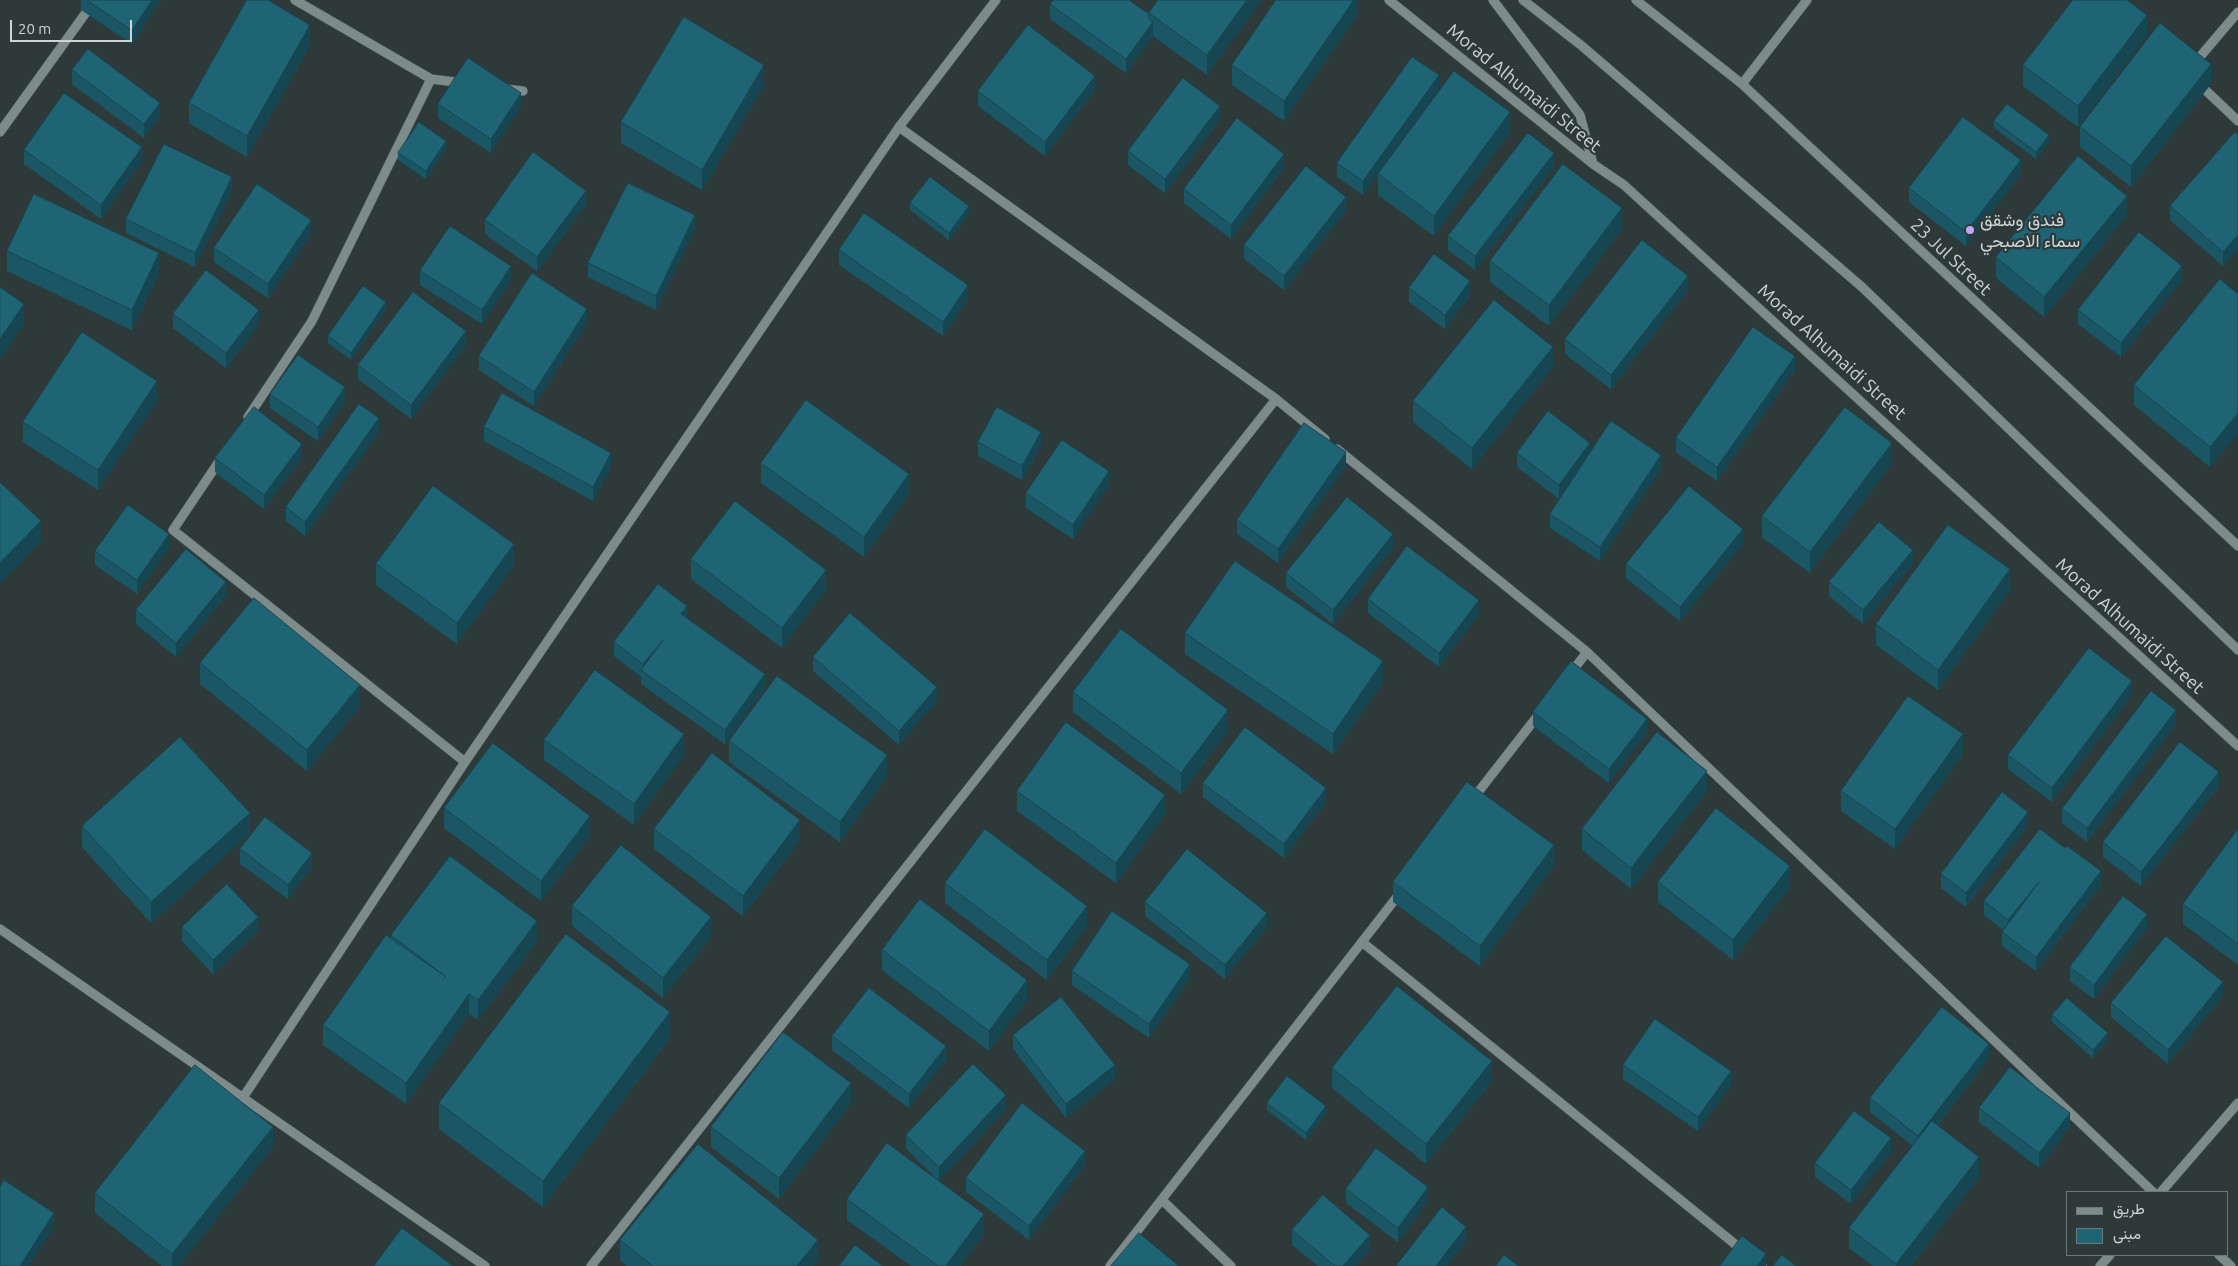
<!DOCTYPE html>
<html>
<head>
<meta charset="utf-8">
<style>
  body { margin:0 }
  #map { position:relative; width:2238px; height:1266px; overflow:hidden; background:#2e3a3a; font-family:Ubuntu,Vazirmatn,sans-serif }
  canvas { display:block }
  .legend { position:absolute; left:2066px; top:1191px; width:162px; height:65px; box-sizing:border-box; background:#2e3a3a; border:1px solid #6e7878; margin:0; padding:6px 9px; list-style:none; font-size:15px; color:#cdd5d5 }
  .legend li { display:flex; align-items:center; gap:10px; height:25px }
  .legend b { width:25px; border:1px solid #6e7878 }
  .scale { position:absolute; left:10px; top:20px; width:122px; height:22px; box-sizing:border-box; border:2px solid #cdd5d5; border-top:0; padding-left:6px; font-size:15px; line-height:18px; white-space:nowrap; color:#cdd5d5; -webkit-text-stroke:4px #2e3a3a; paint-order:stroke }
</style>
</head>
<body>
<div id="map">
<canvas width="2238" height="1266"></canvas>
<ul class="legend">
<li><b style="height:6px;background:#7d8b8b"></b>طريق</li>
<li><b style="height:14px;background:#1f6475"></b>مبنى</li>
</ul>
<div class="scale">20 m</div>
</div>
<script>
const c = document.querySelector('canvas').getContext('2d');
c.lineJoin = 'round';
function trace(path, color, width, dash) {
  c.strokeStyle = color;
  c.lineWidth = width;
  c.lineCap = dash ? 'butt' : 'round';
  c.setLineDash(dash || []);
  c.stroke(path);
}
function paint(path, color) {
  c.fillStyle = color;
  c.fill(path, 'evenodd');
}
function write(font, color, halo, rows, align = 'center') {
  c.font = font + ' Ubuntu,Vazirmatn,sans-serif';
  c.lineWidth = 4.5;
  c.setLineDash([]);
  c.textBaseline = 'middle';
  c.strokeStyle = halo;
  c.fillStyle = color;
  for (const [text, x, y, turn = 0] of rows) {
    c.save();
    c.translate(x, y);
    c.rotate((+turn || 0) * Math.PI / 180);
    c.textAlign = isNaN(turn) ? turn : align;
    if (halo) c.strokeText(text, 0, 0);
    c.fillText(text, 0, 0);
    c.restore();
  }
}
const minor = new Path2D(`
  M295,0L431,79L463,83
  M1389,0L1593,164L1624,185L2238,746
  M1493,0L1580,115L1593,164
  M1523,0L1582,46L1862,287L2238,650
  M1636,0L1742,84L2238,546
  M2193,65L2238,12
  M2198,83L2238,121
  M1742,84L1807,0
  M506,89L523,91
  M899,127L1276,399L1325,439
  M0,132L95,0
  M248,417L312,321L431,79
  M1337,449L1587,652L2153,1192
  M222,457L173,530L465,762
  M1570,674L1587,652
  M1472,800L1539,714
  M0,929L485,1266
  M1362,942L1762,1266
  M242,1099L465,762L899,127L996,0
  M2161,1192L2238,1103
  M1162,1200L1231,1266
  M2219,1255L2231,1266
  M591,1266L1276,399
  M1110,1266L1400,893
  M2100,1266L2110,1255`);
trace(minor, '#4d5758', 10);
trace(minor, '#7d8b8b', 9);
paint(new Path2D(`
  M81,0H161L132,44L81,10Z
  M1262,0L1207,75L1153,36L1126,73L1050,19V4L1149,14V13Z
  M1358,0V14L1284,121L1232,85V65Z
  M2147,35L2078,127L2023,86V65Z
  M310,45L247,157L189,123V103Z
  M72,70L160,117L144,138L72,84Z
  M2211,84L2131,187L2080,147V127Z
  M764,85L702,190L621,143V122Z
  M1439,89L1379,172L1510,132L1434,236L1378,195V174L1363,195L1337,177V163Z
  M1095,90L1045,156L978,106V91Z
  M438,104L521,107L491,153L438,118Z
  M1220,120L1165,193L1128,165V151Z
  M1994,121L2049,142L2036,159L1994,128Z
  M2238,135V249L2223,266L2170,220V206Z
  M446,148L426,179L398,160V153Z
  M24,150L142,161L101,219L24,164Z
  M1554,167L1475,270L1448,250V236Z
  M1284,168L1231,239L1184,203V189Z
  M2021,174L1966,246L1909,202V188Z
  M232,191L195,267L126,233V219Z
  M910,203L969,213L949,240L910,210Z
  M586,205L537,271L485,234V220Z
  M1346,211L1284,290L1244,259V245Z
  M2127,216L2044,317L1996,278V257Z
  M695,229L656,310L588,277V263Z
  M1622,229L1549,326L1490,282V261Z
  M311,234L268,298L214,262V248Z
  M839,250L968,299L943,336L839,265Z
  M7,251L159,273L132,330L7,271Z
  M420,271L511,280L482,324L420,285Z
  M2182,280L2121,357L2078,324V310Z
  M1409,288L1470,296L1445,329L1409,302Z
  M1688,290L1611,389L1565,354V339Z
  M2238,294V433L2210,467L2134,405V385Z
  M386,309L351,360L328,343V336Z
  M173,314L259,324L226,368L173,328Z
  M587,323L534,406L479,370V356Z
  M466,345L411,419L358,379V365Z
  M1553,367L1472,469L1413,422V401Z
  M1795,370L1717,481L1676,452V438Z
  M270,394L345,401L318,441L270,408Z
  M157,401L98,490L23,442V422Z
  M484,427L611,467L593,501L484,441Z
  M379,432L305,536L286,521V507Z
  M978,442L1041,446L1022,480L978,456Z
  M1517,453H1590L1661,469L1600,561L1550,528V514L1572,481L1559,499L1517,467Z
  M215,458H302L264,509L215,472Z
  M761,463L909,494L864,557L761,483Z
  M1892,463L1810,573L1762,537V516Z
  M1346,466L1278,563L1237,534V520Z
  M1109,485L1073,539L1026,508V493Z
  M1743,544L1680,621L1626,578V564Z
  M169,548L137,594L95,565V551Z
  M1393,548L1333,624L1286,587V573Z
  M691,559L826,590L782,648L691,579Z
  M376,564L514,565L457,644L376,585Z
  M1913,564L1863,624L1829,596V582Z
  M2010,590L1938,690L1876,645V624Z
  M226,596L176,657L136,624V610Z
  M1368,599L1479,614L1439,667L1368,613Z
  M687,618L765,688L725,744L641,684V677L614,656V642Z
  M1185,633L1383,682L1333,754L1185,654Z
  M813,657L937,701L899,745L813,671Z
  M200,663L360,706L307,771L200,684Z
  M1073,692L1228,731L1181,794L1073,712Z
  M2132,695L2052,802L2008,769V755Z
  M1533,712L1647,733L1609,783L1533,726Z
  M2176,724L2087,842L2062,823V809Z
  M544,740L684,755L634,825L544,760Z
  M729,741L887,776L840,842L729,762Z
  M1963,754L1895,849L1841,811V791Z
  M1203,783L1326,802L1284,858L1203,797Z
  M2219,786L2141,886L2103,857V842Z
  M1017,791L1165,815L1116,883L1017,811Z
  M1707,791L1631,889L1582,850V829Z
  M444,808L590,836L541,901L444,828Z
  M82,826L250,833L151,923L82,847Z
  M2028,826L1966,907L1941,888V874Z
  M654,829L800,840L743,916L654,849Z
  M2238,829V965L2183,924V904Z
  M240,849L312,867L288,899L240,864Z
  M1554,865L1480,966L1393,902V882Z
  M1658,882L1790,887L1733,960L1658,902Z
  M945,883L1087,926L1047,980L945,903Z
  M2101,885L2036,971L2002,946V932L2003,930L1984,915V901Z
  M1145,902L1267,927L1225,979L1145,916Z
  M572,906L711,937L663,998L572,926Z
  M182,927L258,931L213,974L182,941Z
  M2147,928L2094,999L2070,981V967Z
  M391,935L537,942L478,1020L469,1014L406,1104L323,1045V1025L391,938Z
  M882,950L1027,1000L989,1051L882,970Z
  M1072,971L1190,978L1149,1038L1072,985Z
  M2223,996L2168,1064L2111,1017V1003Z
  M2052,1015L2108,1040L2093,1058L2052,1022Z
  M1013,1035L1115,1079L1066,1118L1013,1049Z
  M832,1036L946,1060L909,1108L832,1050Z
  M670,1038L543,1207L439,1129V1103Z
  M1989,1058L1938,1125L1979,1177L1911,1266H1873L1849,1248V1228L1913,1146L1870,1112V1098Z
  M1623,1065L1731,1085L1698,1131L1623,1079Z
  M1332,1068L1492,1081L1426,1164L1332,1088Z
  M851,1103L779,1199L711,1147V1127Z
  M1267,1103L1326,1113L1306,1140L1267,1110Z
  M1979,1108L2070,1127L2039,1168L1979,1122Z
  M1006,1109L939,1181L906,1149V1135Z
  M273,1147L179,1266H162L95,1213V1193Z
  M1891,1152L1851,1204L1815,1177V1163Z
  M1085,1165L1029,1240L966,1192V1178Z
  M1346,1189L1428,1201L1398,1242L1346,1203Z
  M847,1199L984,1234L960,1266H911L847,1220Z
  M1292,1230L1370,1249L1355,1266H1318L1292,1245Z
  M620,1240L818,1260L813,1266H627L620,1260Z`), '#1b5665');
paint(new Path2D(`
  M152,0H161L132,44V30Z
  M1247,0H1262L1207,75V55Z
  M1354,0H1358V14L1284,121V101Z
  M2147,15V35L2078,127V106Z
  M1153,22V36L1126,73V59Z
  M310,25V45L247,157V136Z
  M2211,64V84L2131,187V166Z
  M764,65V85L702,190V170Z
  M1439,75V89L1363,195V181Z
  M1095,76V90L1045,156V142Z
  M521,93V107L491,153V139Z
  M160,103V117L144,138V124Z
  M1220,106V120L1165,193V179Z
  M1510,112V132L1434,236V216Z
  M2049,135V142L2036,159V152Z
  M446,141V148L426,179V171Z
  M142,147V161L101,219V205Z
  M1554,153V167L1475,270V256Z
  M1284,154V168L1231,239V225Z
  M2021,160V174L1966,246V232Z
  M232,177V191L195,267V253Z
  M586,191V205L537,271V257Z
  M2127,196V216L2044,317V297Z
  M1346,197V211L1284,290V276Z
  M969,206V213L949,240V233Z
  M1622,208V229L1549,326V305Z
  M695,215V229L656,310V296Z
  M311,220V234L268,298V284Z
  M2238,235V249L2223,266V252Z
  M159,253V273L132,330V310Z
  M511,266V280L482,324V310Z
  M2182,266V280L2121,357V343Z
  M1688,276V290L1611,389V375Z
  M1470,281V296L1445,329V315Z
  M968,285V299L943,336V322Z
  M386,302V309L351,360V353Z
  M24,304V324L0,359V339Z
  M587,309V323L534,406V392Z
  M259,310V324L226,368V353Z
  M466,331V345L411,419V405Z
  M1553,347V367L1472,469V448Z
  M1795,356V370L1717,481V467Z
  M157,381V401L98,490V470Z
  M345,387V401L318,441V427Z
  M2238,413V433L2210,467V447Z
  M379,418V432L305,536V522Z
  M1041,432V446L1022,480V466Z
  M1590,443V457L1559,499V485Z
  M1892,443V463L1810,573V552Z
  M302,444V458L264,509V495Z
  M1346,452V466L1278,563V549Z
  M611,453V467L593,501V487Z
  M1661,455V469L1600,561V547Z
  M1109,471V485L1073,539V525Z
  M909,474V494L864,557V537Z
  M41,521V541L0,584V563Z
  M1743,529V544L1680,621V607Z
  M169,534V548L137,594V580Z
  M1393,534V548L1333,624V610Z
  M514,544V565L457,644V623Z
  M1913,550V564L1863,624V610Z
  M2010,569V590L1938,690V670Z
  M826,570V590L782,648V628Z
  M226,582V596L176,657V643Z
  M1479,600V614L1439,667V653Z
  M687,606V620L681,614Z
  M663,640L643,671V664Z
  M1383,661V682L1333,754V734Z
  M765,674V688L725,744V730Z
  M2132,681V695L2052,802V788Z
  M360,685V706L307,771V750Z
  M937,687V701L899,745V731Z
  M1228,710V731L1181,794V773Z
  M2176,710V724L2087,842V828Z
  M1647,719V733L1609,783V769Z
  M684,734V755L634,825V804Z
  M1963,734V754L1895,849V829Z
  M887,755V776L840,842V822Z
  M1707,771V791L1631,889V868Z
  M2219,772V786L2141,886V872Z
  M1326,788V802L1284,858V844Z
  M1165,795V815L1116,883V863Z
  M2028,812V826L1966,907V893Z
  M250,813V833L151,923V902Z
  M590,816V836L541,901V881Z
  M800,820V840L743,916V896Z
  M1554,845V865L1480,966V946Z
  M312,853V867L288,899V885Z
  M1790,866V887L1733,960V940Z
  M2101,871V885L2036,971V957Z
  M2039,882L2008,934V920Z
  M1087,906V926L1047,980V960Z
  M1267,913V927L1225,979V965Z
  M2147,914V928L2094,999V985Z
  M258,917V931L213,974V960Z
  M711,917V937L663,998V978Z
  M537,921V942L478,1020V1000Z
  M1190,964V978L1149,1038V1024Z
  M1027,980V1000L989,1051V1031Z
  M2223,982V996L2168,1064V1050Z
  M469,994V1014L406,1104V1083Z
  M670,1012V1038L543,1207V1181Z
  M2108,1033V1040L2093,1058V1050Z
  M1989,1044V1058L1918,1150V1136Z
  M946,1046V1060L909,1108V1094Z
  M1492,1061V1081L1426,1164V1144Z
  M1115,1065V1079L1066,1118V1104Z
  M1731,1071V1085L1698,1131V1117Z
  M851,1083V1103L779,1199V1178Z
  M1006,1095V1109L939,1181V1167Z
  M1326,1106V1113L1306,1140V1133Z
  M2070,1113V1127L2039,1168V1153Z
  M273,1127V1147L179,1266H172V1254Z
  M1891,1138V1152L1851,1204V1190Z
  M1085,1151V1165L1029,1240V1226Z
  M1979,1157V1177L1911,1266H1896V1264Z
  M1428,1187V1201L1398,1242V1228Z
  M54,1213V1227L29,1266H20Z
  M984,1214V1234L960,1266H946Z
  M1466,1227V1241L1447,1266H1436Z
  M1370,1235V1249L1355,1266H1343Z
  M818,1240V1260L813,1266H797Z
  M1766,1254V1266H1757Z`), '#164652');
const building = new Path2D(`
  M87,0H152L132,30Z
  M247,0H268L310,25L247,136L189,103Z
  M1054,0H1129L1149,14V19L1153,22L1126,59L1050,4Z
  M1158,0H1247L1207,55L1149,13Z
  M1276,0H1354L1284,101L1232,65Z
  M2073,0H2127L2147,15L2078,106L2023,65Z
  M684,17L764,65L702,170L621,122Z
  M2160,23L2211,64L2131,166L2080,127Z
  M1028,25L1095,76L1045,142L978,91Z
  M88,49L160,103L144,124L72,70Z
  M1412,57L1439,75L1363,181L1337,163Z
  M468,58L521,93L491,139L438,104Z
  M1454,71L1510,112L1434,216L1378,174Z
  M1183,78L1220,106L1165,179L1128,151Z
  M64,93L142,147L101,205L24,150Z
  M2007,104L2049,135L2036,152L1994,121Z
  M1963,117L2021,160L1966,232L1909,188Z
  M1237,118L1284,154L1231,225L1184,189Z
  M419,122L446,141L426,171L398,153Z
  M2235,132L2238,135V235L2223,252L2170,206Z
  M1528,133L1554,153L1475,256L1448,236Z
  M164,144L232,177L195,253L126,219Z
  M533,152L586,191L537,257L485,220Z
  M2078,156L2127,196L2044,297L1996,257Z
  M1563,164L1622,208L1549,305L1490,261Z
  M1306,166L1346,197L1284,276L1244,245Z
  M930,177L969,206L949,233L910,203Z
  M628,183L695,215L656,296L588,263Z
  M257,184L311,220L268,284L214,248Z
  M34,194L159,253L132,310L7,251Z
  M864,213L968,285L943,322L839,250Z
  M450,226L511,266L482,310L420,271Z
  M2139,232L2182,266L2121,343L2078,310Z
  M1642,240L1688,276L1611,375L1565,339Z
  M1434,254L1470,281L1445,315L1409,288Z
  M206,270L259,310L226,353L173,314Z
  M532,273L587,309L534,392L479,356Z
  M2220,279L2238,294V413L2210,447L2134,385Z
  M363,286L386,302L351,353L328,336Z
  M0,287L24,304L0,339Z
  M413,292L466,331L411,405L358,365Z
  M1494,300L1553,347L1472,448L1413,401Z
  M1753,327L1795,356L1717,467L1676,438Z
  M82,332L157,381L98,470L23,422Z
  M298,355L345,387L318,427L270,394Z
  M502,393L611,453L593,487L484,427Z
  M806,400L909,474L864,537L761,463Z
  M359,404L379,418L305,522L286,507Z
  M254,407L302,444L264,495L215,458Z
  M997,407L1041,432L1022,466L978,442Z
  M1845,407L1892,443L1810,552L1762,516Z
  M1548,411L1590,443L1559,485L1517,453Z
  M1611,421L1661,455L1600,547L1550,514Z
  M1304,423L1346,452L1278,549L1237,520Z
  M1062,440L1109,471L1073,525L1026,493Z
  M0,482L41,521L0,563Z
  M433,486L514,544L457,623L376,564Z
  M1689,486L1743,529L1680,607L1626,564Z
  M1347,497L1393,534L1333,610L1286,573Z
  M735,501L826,570L782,628L691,559Z
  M128,505L169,534L137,580L95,551Z
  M1879,522L1913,550L1863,610L1829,582Z
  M1948,525L2010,569L1938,670L1876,624Z
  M1407,546L1479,600L1439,653L1368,599Z
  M186,549L226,582L176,643L136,610Z
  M1235,561L1383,661L1333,734L1185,633Z
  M658,584L687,606L681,614L765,674L725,730L641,670L663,640L643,664L614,642Z
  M254,598L360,685L307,750L200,663Z
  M850,613L937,687L899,731L813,657Z
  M1121,629L1228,710L1181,773L1073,692Z
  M2089,648L2132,681L2052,788L2008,755Z
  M1571,661L1647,719L1609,769L1533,712Z
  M595,670L684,734L634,804L544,740Z
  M777,676L887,755L840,822L729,741Z
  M2151,691L2176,710L2087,828L2062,809Z
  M1908,696L1963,734L1895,829L1841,791Z
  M1066,722L1165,795L1116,863L1017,791Z
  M1245,727L1326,788L1284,844L1203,783Z
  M1657,732L1707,771L1631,868L1582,829Z
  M180,737L250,813L151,902L82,826Z
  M2180,742L2219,772L2141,872L2103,842Z
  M493,743L590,816L541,881L444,808Z
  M712,753L800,820L743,896L654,829Z
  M1467,782L1554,845L1480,946L1393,882Z
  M2002,792L2028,812L1966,893L1941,874Z
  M1716,808L1790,866L1733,940L1658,882Z
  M265,817L312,853L288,885L240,849Z
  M985,829L1087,906L1047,960L945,883Z
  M2040,829L2065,848L2067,846L2101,871L2036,957L2002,932L2039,882L2008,920L1984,901Z
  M2238,829V944L2183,904Z
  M621,845L711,917L663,978L572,906Z
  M1187,849L1267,913L1225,965L1145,902Z
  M450,856L537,921L478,1000L469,994L406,1083L323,1025L386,935L446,977L391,935Z
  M227,884L258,917L213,960L182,927Z
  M2123,896L2147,914L2094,985L2070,967Z
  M920,899L1027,980L989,1031L882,950Z
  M1112,911L1190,964L1149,1024L1072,971Z
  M566,934L670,1012L543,1181L439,1103Z
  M2166,936L2223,982L2168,1050L2111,1003Z
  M1397,986L1492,1061L1426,1144L1332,1068Z
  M869,988L946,1046L909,1094L832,1036Z
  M1061,997L1115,1065L1066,1104L1013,1035Z
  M2067,998L2108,1033L2093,1050L2052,1015Z
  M1942,1007L1989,1044L1918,1136L1870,1098Z
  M1655,1019L1731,1071L1698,1117L1623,1065Z
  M783,1032L851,1083L779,1178L711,1127Z
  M973,1064L1006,1095L939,1167L906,1135Z
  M195,1065L273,1127L172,1254L95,1193Z
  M2010,1067L2070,1113L2039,1153L1979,1108Z
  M1287,1076L1326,1106L1306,1133L1267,1103Z
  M1022,1103L1085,1151L1029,1226L966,1178Z
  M1854,1111L1891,1138L1851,1190L1815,1163Z
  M1932,1121L1979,1157L1896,1264L1849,1228Z
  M887,1143L984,1214L946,1266H938L847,1199Z
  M698,1144L818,1240L797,1266H653L620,1240Z
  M1376,1148L1428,1187L1398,1228L1346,1189Z
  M4,1180L54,1213L20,1266H0V1187Z
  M1323,1195L1370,1235L1343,1266H1335L1292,1230Z
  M1442,1207L1466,1227L1436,1266H1396Z
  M402,1228L453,1266H374Z
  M1139,1233L1179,1266H1111Z
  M1742,1236L1766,1254L1757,1266H1720Z
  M855,1245L883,1266H839Z
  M1504,1255L1519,1266H1496Z
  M1782,1255L1796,1266H1773Z`);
paint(building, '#1f6475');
trace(building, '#164652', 1);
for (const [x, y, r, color] of [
  [1970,230,5,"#c1a8f3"]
]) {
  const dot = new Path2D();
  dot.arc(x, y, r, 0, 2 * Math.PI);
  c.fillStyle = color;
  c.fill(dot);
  trace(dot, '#2e3a3a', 2);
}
write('18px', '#cdd5d5', '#2e3a3a', [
  ["Morad Alhumaidi Street",1524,88,39],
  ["23 Jul Street",1951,257,43],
  ["Morad Alhumaidi Street",1832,352,42],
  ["Morad Alhumaidi Street",2130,626,42]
]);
write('18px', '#cdd5d5', '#2e3a3a', [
  ["فندق وشقق",1980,220],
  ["سماء الاصبحي",1980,241]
], 'left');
</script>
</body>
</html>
